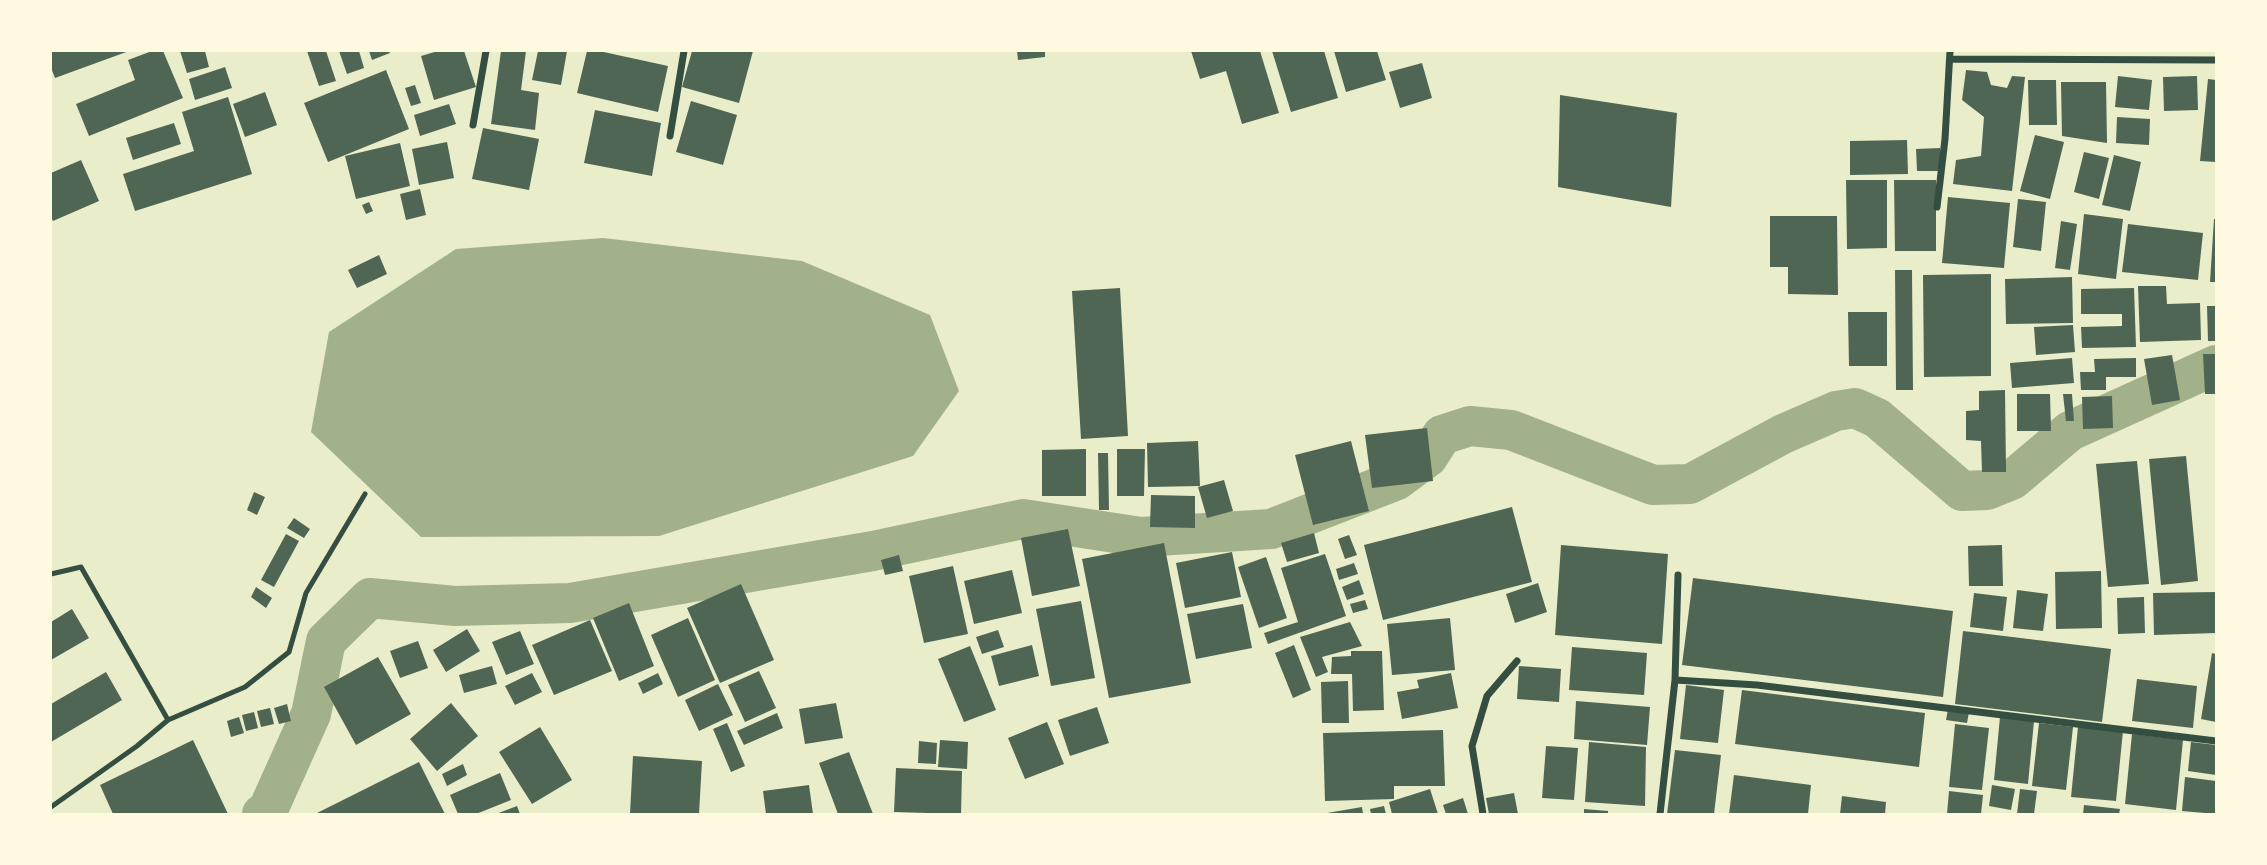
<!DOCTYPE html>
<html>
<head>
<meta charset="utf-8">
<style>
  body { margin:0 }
  #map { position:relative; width:2267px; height:865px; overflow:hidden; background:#e9edc9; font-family:"DM Sans",sans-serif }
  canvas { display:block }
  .frame { position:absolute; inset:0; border:52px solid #fefae0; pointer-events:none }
</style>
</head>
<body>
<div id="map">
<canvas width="2267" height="865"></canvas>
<div class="frame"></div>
</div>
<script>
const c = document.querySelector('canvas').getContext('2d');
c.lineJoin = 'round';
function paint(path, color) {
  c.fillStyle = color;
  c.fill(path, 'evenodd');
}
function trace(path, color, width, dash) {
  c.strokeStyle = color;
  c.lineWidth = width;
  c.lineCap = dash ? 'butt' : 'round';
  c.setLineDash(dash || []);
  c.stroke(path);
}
paint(new Path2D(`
  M603,238L802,261L930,315L959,391L913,456L659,536L421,537L311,432L329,332L456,249Z`), '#a3b18a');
trace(new Path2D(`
  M262,814L267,812L311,714L326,641L370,598L455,606L570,603L873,551L1023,519L1141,537L1271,529L1397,480L1428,457L1442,435L1470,426L1511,430L1653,485L1690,484L1783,434L1836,411L1855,408L1877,418L1962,491L1987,490L2012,480L2070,431L2216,365`), '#a3b18a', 40);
paint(new Path2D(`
  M51,51H129L55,78L51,68Z
  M152,51H163L183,98L89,136L76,104L135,80L128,60Z
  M180,51H205L209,67L187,73Z
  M307,51H326L336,81L319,86Z
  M339,51H359L364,68L347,74Z
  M369,51H389L390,53L372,60Z
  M438,51H464L476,87L434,100L421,56Z
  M501,51H526L521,90L539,93L535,130L491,124Z
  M538,51H567L561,85L532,80Z
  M587,51H599L668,66L658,112L577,93Z
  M692,51H753L739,103L682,87Z
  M1017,51H1045V57L1018,60Z
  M1191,51H1260L1279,113L1242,124L1226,71L1200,79Z
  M1272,51H1324L1338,98L1291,112Z
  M1334,51H1377L1386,80L1346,92Z
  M1422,63L1432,98L1400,108L1389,72Z
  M225,67L232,88L195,100L189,79Z
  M386,70L409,129L328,162L304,103Z
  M1966,70L1987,72L1991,85L2007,88L2012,76L2025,77L2012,191L1953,184L1956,160L1981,156L1984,117L1962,100Z
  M2118,76L2152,80L2149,110L2115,107Z
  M2197,76L2198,110L2164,111L2163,77Z
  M2208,79L2216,80V162L2200,161Z
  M2028,80H2056L2057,125H2029Z
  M2061,82H2106L2107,143L2062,136Z
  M415,85L421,103L411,106L405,88Z
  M265,92L277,125L245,137L233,104Z
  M1560,95L1677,113L1671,207L1558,187Z
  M228,97L252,174L135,211L123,174L194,151L182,112Z
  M691,101L737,115L723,165L676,152Z
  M449,104L456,124L420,136L414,115Z
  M595,110L661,123L652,176L584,163Z
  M2117,117L2150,119L2149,145L2116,143Z
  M174,123L181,144L133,160L126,138Z
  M483,128L539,139L529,190L472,179Z
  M2035,135L2064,142L2050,199L2020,191Z
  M1907,140L1908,174L1850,175V141Z
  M447,142L454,178L419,185L412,149Z
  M400,143L410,186L356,199L345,156Z
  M1940,148L1941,171H1917L1916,149Z
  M2084,152L2109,158L2099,199L2074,192Z
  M2114,155L2141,162L2130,211L2102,205Z
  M81,160L99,201L53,221L51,217V173Z
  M1846,180H1887V248L1847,249Z
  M1894,180H1936V251H1895Z
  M420,189L426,215L406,220L400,194Z
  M1948,197L2010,203L2004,268L1942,263Z
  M2018,199L2046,202L2041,251L2013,247Z
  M369,202L373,211L366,214L362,205Z
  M2084,214L2123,219L2116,279L2078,274Z
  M1770,216H1837L1838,295L1788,294V267H1770Z
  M2214,219H2216V282H2210Z
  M2061,221L2077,224L2070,270L2055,268Z
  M2128,224L2203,233L2198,280L2122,272Z
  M379,255L387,274L357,288L348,270Z
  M1895,270H1912L1913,390H1896Z
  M1991,274V376L1924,377L1923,275Z
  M2072,277L2073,323L2006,324L2005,279Z
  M2138,286H2166L2167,304L2200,303L2201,340L2140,342Z
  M1120,288L1128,436L1081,439L1072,291Z
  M2134,288L2136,347L2082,348L2081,327L2122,326V314H2081V289Z
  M2207,306H2216V341H2208Z
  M1848,312H1887V366H1849Z
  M2073,325L2075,352L2036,355L2034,327Z
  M2203,354H2216V394H2205Z
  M2172,355L2180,400L2152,405L2144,359Z
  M2072,358L2074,383L2012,388L2010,363Z
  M2136,358V377H2106V390H2081L2080,372H2095L2094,359Z
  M2005,390L2006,472H1982L1981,441L1966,440V411L1979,410V391Z
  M2017,394H2050L2051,431H2017Z
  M2063,394H2072L2074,421H2066Z
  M2112,396L2113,428L2083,429L2082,397Z
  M1427,428L1433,481L1372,488L1365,435Z
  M1198,441L1200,486L1148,487L1147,443Z
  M1351,441L1369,511L1313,525L1295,455Z
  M1086,449V496H1042V450Z
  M1117,449H1145L1144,496H1117Z
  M1098,453H1108L1109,510H1099Z
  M2186,456L2198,581L2161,585L2149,459Z
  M2137,461L2149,584L2108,587L2096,464Z
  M1224,480L1233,511L1207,518L1198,487Z
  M254,492L265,497L257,515L247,510Z
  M1151,495L1195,496V528L1150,527Z
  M1512,507L1532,582L1383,620L1364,545Z
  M294,518L310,529L304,538L287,528Z
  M1068,529L1080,586L1032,596L1021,538Z
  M1314,533L1319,553L1287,562L1281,543Z
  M286,534L299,541L274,587L261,580Z
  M1349,535L1357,555L1345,559L1338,539Z
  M1164,543L1191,683L1109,698L1082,559Z
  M1561,545L1668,554L1662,644L1555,635Z
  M2002,545L2003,586H1969L1968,546Z
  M1232,552L1241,597L1185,608L1176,563Z
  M1325,554L1346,616L1268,644L1264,633L1298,622L1281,568Z
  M899,555L903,571L885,575L881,560Z
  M1266,557L1287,618L1259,628L1238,567Z
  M1354,563L1358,574L1339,580L1336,569Z
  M953,566L968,634L924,643L909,576Z
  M1012,570L1022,613L974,624L964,581Z
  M2101,571L2102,628L2056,629L2055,572Z
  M1693,578L1953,611L1943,697L1682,665Z
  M1359,580L1364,594L1347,600L1342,587Z
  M1538,583L1547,612L1515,623L1506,594Z
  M741,584L774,660L720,683L687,608Z
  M256,587L272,598L266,608L251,597Z
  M2017,590L2048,594L2043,631L2013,628Z
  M2216,592V633L2154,635L2153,593Z
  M1974,593L2007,597L2003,631L1970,627Z
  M2144,597L2145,633L2118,634L2117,598Z
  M1365,600L1368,609L1353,613L1350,604Z
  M1081,601L1095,678L1051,686L1036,609Z
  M629,603L654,666L619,681L593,618Z
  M1243,604L1252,648L1196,659L1187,614Z
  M72,609L89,638L51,660V622Z
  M688,618L715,680L678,697L651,635Z
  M1450,618L1455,670L1392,675L1387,624Z
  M590,620L612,671L554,695L532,645Z
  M1350,622L1362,646L1322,657L1328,672L1316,677L1300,637Z
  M467,629L480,651L446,672L433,650Z
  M998,630L1004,647L982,654L976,637Z
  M520,631L534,664L506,675L492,642Z
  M1963,631L2111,649L2102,722L1955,704Z
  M418,641L428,668L400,678L390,651Z
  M1032,645L1039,676L999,686L991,656Z
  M1294,645L1311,690L1293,698L1275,653Z
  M970,646L996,710L964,722L938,659Z
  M1572,647L1647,653L1644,695L1569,690Z
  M1351,651H1382L1384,710L1353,711L1352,674H1331L1332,657L1351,656Z
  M2212,653L2216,654V722L2201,719Z
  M378,657L411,714L356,745L324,687Z
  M492,666L497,684L464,693L459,675Z
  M1519,666L1561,669L1559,702L1517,699Z
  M759,671L776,708L745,722L728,685Z
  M106,672L122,700L51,742V704Z
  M532,673L542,692L515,705L505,686Z
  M658,673L663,684L643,694L638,683Z
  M1451,673L1458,708L1402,719L1397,692L1419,688L1417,680Z
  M2137,679L2197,686L2193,728L2132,721Z
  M1348,681L1349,723H1322L1321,682Z
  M718,684L733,715L699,731L685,700Z
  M1686,685L1724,690L1718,743L1680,739Z
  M1742,690L1925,713L1919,767L1735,744Z
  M1576,701L1650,707L1647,745L1574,739Z
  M451,703L478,736L437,771L410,739Z
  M836,703L843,738L805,744L799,709Z
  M287,704L291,721L279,724L274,708Z
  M1097,707L1109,743L1070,756L1058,720Z
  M270,708L274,724L261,727L257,711Z
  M1948,709L1969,712L1967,723L1946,720Z
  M254,712L258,728L246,731L242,715Z
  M777,713L783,728L744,745L737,731Z
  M239,717L244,733L231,737L227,721Z
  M2000,717L2034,721L2028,784L1994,780Z
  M1047,722L1064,764L1025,779L1008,738Z
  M727,723L745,766L731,772L713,729Z
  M2039,723L2073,727L2066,790L2032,786Z
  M1955,724L1989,728L1982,790L1949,787Z
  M540,727L572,780L532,804L499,752Z
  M2078,727L2123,731L2116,801L2071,797Z
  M1443,730L1445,786H1394V799L1325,801L1323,733Z
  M2132,734L2183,740L2176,810L2125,804Z
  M193,740L228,814H113L100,785Z
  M940,740L968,742L967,769L938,767Z
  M919,741L937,743L936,764L918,763Z
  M1589,742L1646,747L1645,806L1585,802Z
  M2191,742L2216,745V775L2188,771Z
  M1546,746L1578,748L1574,800L1542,798Z
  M1675,750L1721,755L1714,814H1667Z
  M849,752L873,814H838L819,763Z
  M633,756L702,761L699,814H630Z
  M419,762L445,814H315Z
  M463,764L467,775L447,786L442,774Z
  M896,768L962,771L961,814L894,812Z
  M500,773L511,800L476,814H458L450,795Z
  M1734,775L1811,785L1808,814H1729Z
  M2185,777L2216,781V814L2182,811Z
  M809,785L813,814H766L763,791Z
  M1992,785L2015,789L2011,810L1989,806Z
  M1430,789L1438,814H1392L1389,802Z
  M2020,789L2037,791L2034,814H2017Z
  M1949,791L1983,795L1981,814H1947Z
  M1514,793L1518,814H1489L1486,798Z
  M1842,796L1886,802L1885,814H1840Z
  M1463,798L1468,814H1446L1443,805Z
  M2084,805L2120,809L2119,814H2083Z
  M517,806L520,814H496Z
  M1384,806L1386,814H1371L1370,809Z
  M1362,807L1363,814H1327V813Z
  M1584,809L1608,811V814H1584Z`), '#4f6655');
trace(new Path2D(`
  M51,574L81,567L168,720
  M51,807L137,746L168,720L245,687L289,652L306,593L365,494`), '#344e41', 5);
trace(new Path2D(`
  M1950,59L2216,60
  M473,125L486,51
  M670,136L684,51
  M1937,207L1945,139L1950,51
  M1675,680L1757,685L2216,741
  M1483,814L1472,746L1487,696L1517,661
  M1660,814L1675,680L1678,575`), '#344e41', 7);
</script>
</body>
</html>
